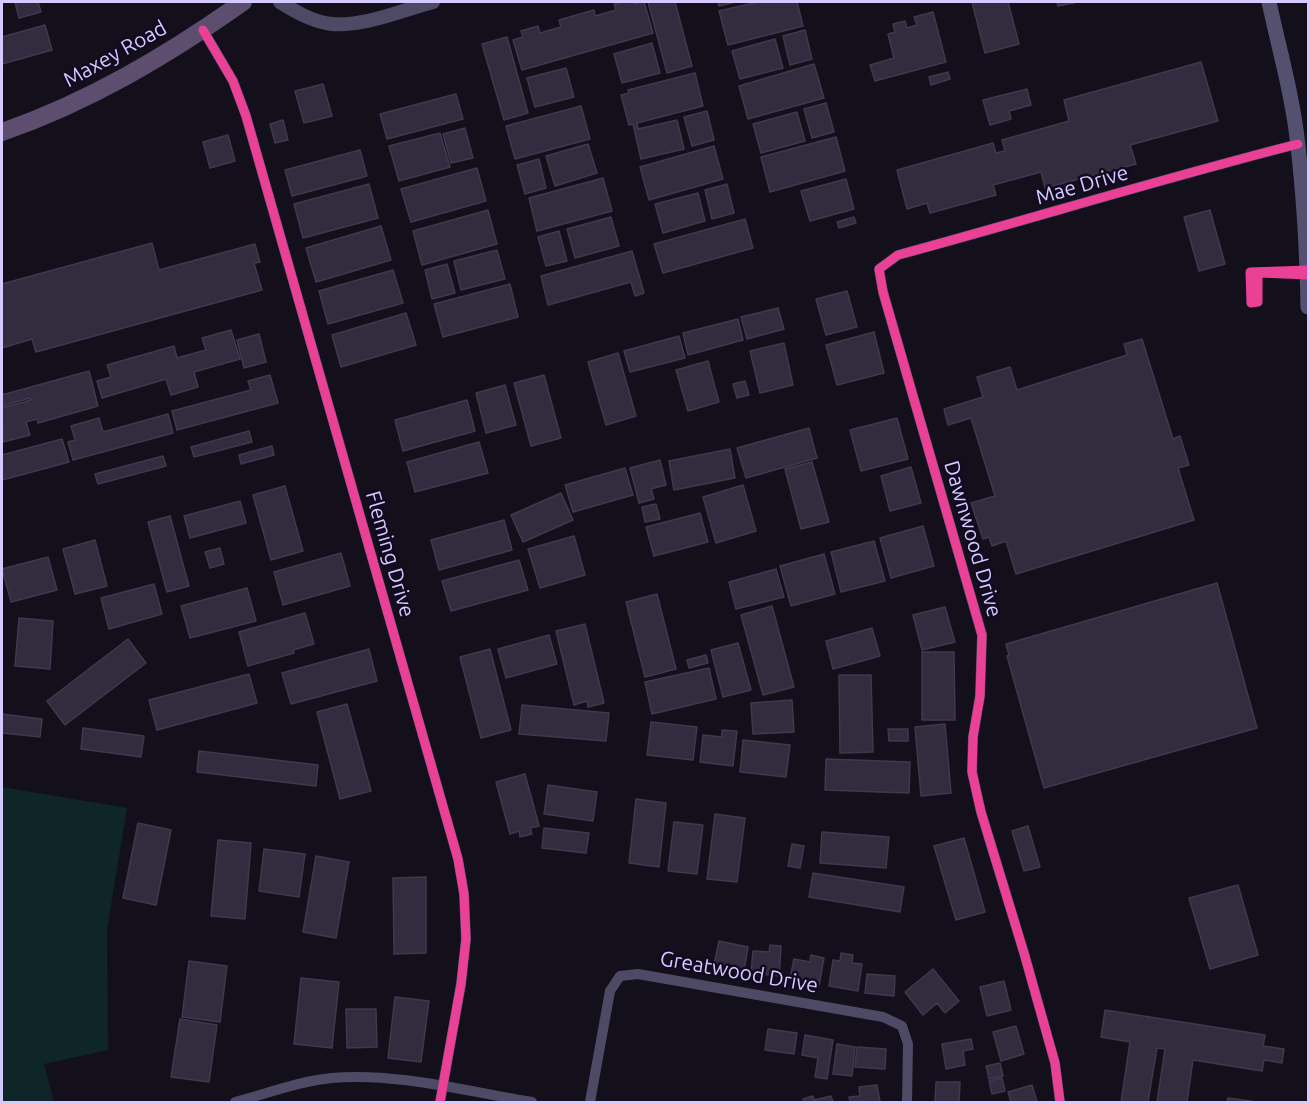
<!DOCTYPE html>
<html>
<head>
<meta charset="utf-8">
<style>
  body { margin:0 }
  #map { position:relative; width:1310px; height:1104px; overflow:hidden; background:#13101b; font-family:Ubuntu,sans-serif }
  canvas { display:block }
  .frame { position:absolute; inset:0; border:3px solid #d5caff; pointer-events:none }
</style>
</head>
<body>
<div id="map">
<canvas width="1310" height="1104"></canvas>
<div class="frame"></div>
</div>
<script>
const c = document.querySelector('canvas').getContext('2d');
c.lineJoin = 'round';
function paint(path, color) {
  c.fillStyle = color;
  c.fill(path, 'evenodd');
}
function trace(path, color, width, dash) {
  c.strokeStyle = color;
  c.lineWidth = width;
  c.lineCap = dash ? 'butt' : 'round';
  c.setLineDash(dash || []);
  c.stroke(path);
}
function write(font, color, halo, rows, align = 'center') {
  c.font = font + ' Ubuntu,sans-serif';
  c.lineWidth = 5;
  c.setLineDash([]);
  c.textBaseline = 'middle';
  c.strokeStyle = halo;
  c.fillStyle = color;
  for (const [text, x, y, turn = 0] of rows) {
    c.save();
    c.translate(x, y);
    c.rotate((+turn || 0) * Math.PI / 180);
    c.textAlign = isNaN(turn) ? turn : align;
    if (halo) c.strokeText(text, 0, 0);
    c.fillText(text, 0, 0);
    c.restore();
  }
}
paint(new Path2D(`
  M2,787L127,808L107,929L108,1050L44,1064L54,1102H2Z`), '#0e2628');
const building = new Path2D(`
  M15,2H38L41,12L19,18Z
  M623,2H633L634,4L644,2L653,33L522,70L513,40L523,37L521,31L538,26L540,33L561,27L559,20L594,10L595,16L616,10L614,4Z
  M648,2H675L692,66L667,73Z
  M718,2H735L719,6Z
  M758,2H797L803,26L728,45L719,11Z
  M972,2H1008L1019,44L985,53Z
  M1057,2H1078L1058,6Z
  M933,12L946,62L875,81L870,65L894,58L888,34L895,32L893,24L905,21L907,28L917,25L914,17Z
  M45,25L52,50L2,64V37Z
  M805,30L812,59L790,65L783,36Z
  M507,37L528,113L504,120L482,44Z
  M775,39L783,68L740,79L732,51Z
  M652,43L660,73L622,83L614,54Z
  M1201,62L1218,121L1130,145L1136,164L1045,188L1041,172L993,185L996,195L930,213L927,203L907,209L897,170L993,143L996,153L1005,151L1002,140L1069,121L1064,100Z
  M814,64L824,98L748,119L739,86Z
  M566,68L574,97L535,107L527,78Z
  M948,72L950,79L931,85L929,77Z
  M695,73L703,106L637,123L638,129L677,120L684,149L641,159L633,124L629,125L621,95L629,93L628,90Z
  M323,84L332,116L304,123L295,91Z
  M1027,89L1031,105L1009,111L1011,119L990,125L983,100Z
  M456,94L463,119L387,139L380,114Z
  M826,103L834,132L812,138L804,109Z
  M581,106L590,139L515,159L506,126Z
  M707,111L714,140L692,146L684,117Z
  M797,112L805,141L761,153L753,124Z
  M283,120L288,140L275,143L270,124Z
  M465,128L473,158L451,163L443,134Z
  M440,133L450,167L399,181L389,146Z
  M228,135L235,161L210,168L203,142Z
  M836,137L845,171L770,192L761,157Z
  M588,144L597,173L555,186L546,156Z
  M714,146L723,179L649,200L640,167Z
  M360,150L367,176L292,196L285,170Z
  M539,159L546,188L525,194L517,165Z
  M477,168L486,201L411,222L401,189Z
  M603,178L612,211L537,231L529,198Z
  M846,179L854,209L810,221L801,191Z
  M369,184L378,218L303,238L294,204Z
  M727,184L734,213L712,219L705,190Z
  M698,193L705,221L663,233L655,204Z
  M488,210L497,244L422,265L413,231Z
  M1210,210L1225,264L1199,271L1184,217Z
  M611,217L619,246L575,258L567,229Z
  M854,217L856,223L839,228L837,222Z
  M745,219L753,248L663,273L654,244Z
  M381,226L391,260L316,282L306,248Z
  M559,231L567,261L546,266L538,237Z
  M152,243L159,270L255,244L260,262L254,263L262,290L36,352L32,339L2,348V284Z
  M497,250L505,279L461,290L454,261Z
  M632,251L644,293L635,296L631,282L548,305L541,276Z
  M447,264L455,293L432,299L425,270Z
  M393,270L403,303L328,324L319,291Z
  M510,284L518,317L443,337L434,304Z
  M847,291L857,327L826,335L816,299Z
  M778,308L784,329L747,339L741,317Z
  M406,313L416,345L341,367L332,335Z
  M738,319L743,340L688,355L683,333Z
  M231,330L240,359L194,372L198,387L171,395L166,379L102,398L97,381L111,377L107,365L174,346L177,358L206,350L202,338Z
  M874,332L884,373L837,385L826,345Z
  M259,334L266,362L244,368L237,340Z
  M679,336L685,358L630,372L624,351Z
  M1142,339L1173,439L1180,436L1189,465L1178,468L1194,520L1016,574L1006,541L992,546L989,537L983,539L971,503L995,496L971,418L948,425L944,409L983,397L977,377L1010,367L1017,390L1127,355L1124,344Z
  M784,343L793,385L760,393L750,351Z
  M618,353L636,416L606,425L588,362Z
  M708,361L719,402L688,411L676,370Z
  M89,371L98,406L38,423L37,419L26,422L30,435L3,442L2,408L31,400L30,398L2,406V395Z
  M270,375L278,403L177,430L172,411L251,390L248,381Z
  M544,375L561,438L531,446L514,383Z
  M745,381L749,395L737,398L733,384Z
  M505,385L516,425L486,433L476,393Z
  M467,400L475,431L403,451L395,420Z
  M168,414L173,433L73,460L68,442L75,440L71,426L99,418L103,432Z
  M897,418L908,459L861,471L850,430Z
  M809,428L817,458L746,478L737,448Z
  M249,431L252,442L194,457L191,447Z
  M62,439L69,462L2,480V455Z
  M479,442L488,473L415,492L407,462Z
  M272,446L274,455L241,464L239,455Z
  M730,449L735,478L674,490L669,461Z
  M163,456L166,466L98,484L95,474Z
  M660,460L666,485L651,489L654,499L639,503L630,468Z
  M812,462L829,522L801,529L785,469Z
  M911,467L921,503L890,511L881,476Z
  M625,468L633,495L573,512L565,485Z
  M743,485L756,531L716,543L703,497Z
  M285,486L303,551L271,560L253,495Z
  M561,493L573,520L523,542L511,515Z
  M240,501L246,523L190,538L184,516Z
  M656,504L660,519L645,522L642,507Z
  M700,513L708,542L654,556L646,527Z
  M170,516L189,586L167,592L148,522Z
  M504,520L512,550L439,570L431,540Z
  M923,526L934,566L891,578L880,538Z
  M574,536L585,575L540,588L528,549Z
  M95,540L107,586L75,594L63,549Z
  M874,541L885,581L841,592L831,552Z
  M220,548L224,564L210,568L205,552Z
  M341,553L350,586L283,605L274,572Z
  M824,554L835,594L791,606L780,566Z
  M48,557L57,590L11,602L2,569Z
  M519,560L528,590L451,611L442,581Z
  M776,569L784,597L736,609L729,582Z
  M1217,583L1257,728L1044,788L1007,656L1009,655L1006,644Z
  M154,584L162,614L109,629L101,598Z
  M247,588L256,621L190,638L181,606Z
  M657,594L676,669L645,677L626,602Z
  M772,606L794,687L763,695L741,615Z
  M945,607L955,642L922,650L913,615Z
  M305,613L314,644L293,650L294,653L248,666L239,632Z
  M19,618L53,621L50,669L15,666Z
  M585,624L604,703L588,707L587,701L574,705L556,631Z
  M872,628L880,656L833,669L826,641Z
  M549,635L557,664L506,678L498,649Z
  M128,639L146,663L65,725L47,701Z
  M738,643L751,690L723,697L711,650Z
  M369,649L377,681L291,704L282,673Z
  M490,649L511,730L481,738L460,657Z
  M922,652H954L955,720H922Z
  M706,655L708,663L689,668L687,660Z
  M709,668L716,699L652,714L645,682Z
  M249,674L257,703L157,730L149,700Z
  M839,675H871L873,752L840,753Z
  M792,700L794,732L753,734L751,703Z
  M347,704L371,791L340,799L317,712Z
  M522,705L609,713L606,741L519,734Z
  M2,714L42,719L40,737L2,733Z
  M651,722L697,727L693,760L647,755Z
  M945,724L951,793L921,796L915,727Z
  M83,728L144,736L141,757L81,749Z
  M888,729H908V741H889Z
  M722,730L737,731L733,766L700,762L703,735L722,737Z
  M743,740L790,745L786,777L740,772Z
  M199,751L318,765L316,786L197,772Z
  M826,759L910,762L909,793L825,790Z
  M525,774L539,826L530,828L532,834L520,837L519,831L510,834L496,782Z
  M548,785L597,792L593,821L544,814Z
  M636,799L666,803L659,867L629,863Z
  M715,814L745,818L737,882L707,879Z
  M674,822L703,825L697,874L668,871Z
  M138,823L171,830L156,905L123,898Z
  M1028,826L1040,867L1024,871L1012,831Z
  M544,828L589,833L586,853L542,848Z
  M822,832L889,837L886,868L820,863Z
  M964,838L985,912L956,920L934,846Z
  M218,840L251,843L245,919L211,916Z
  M792,844L804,846L800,868L788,866Z
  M264,849L305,854L299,897L259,891Z
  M316,856L349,862L336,938L303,932Z
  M813,873L904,887L900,912L809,897Z
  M426,877V953L394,954L393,878Z
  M1238,885L1258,955L1210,969L1189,898Z
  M719,941L748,947L744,971L714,965Z
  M770,945L781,946L779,976L751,973L753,951L769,952Z
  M841,953L853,955L852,963L862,964L858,991L829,986L833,960L840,961Z
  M811,955L824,958L819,985L790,979L794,959L810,962Z
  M189,961L227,966L220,1022L182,1017Z
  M933,969L959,1001L945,1013L937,1003L923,1015L905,992Z
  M867,974L895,976L894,996L865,993Z
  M301,978L339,982L332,1048L294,1044Z
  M1004,981L1011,1010L987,1016L980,987Z
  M395,997L429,1001L421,1062L388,1058Z
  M346,1009H376L377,1047L347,1048Z
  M1105,1010L1265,1035L1263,1046L1284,1049L1282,1063L1264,1060L1262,1071L1193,1060L1187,1102H1157L1165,1049L1157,1048L1148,1102H1121L1130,1042L1101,1037Z
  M180,1019L217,1025L209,1082L171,1077Z
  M1016,1026L1024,1054L1001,1061L993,1032Z
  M768,1029L797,1033L794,1054L765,1050Z
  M805,1035L833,1040L827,1079L815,1077L818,1058L802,1055Z
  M971,1039L973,1049L963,1051L965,1065L946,1069L942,1044Z
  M837,1044L855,1047L852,1076L833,1074Z
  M857,1047L886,1049L885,1069L855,1067Z
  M1000,1063L1003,1076L989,1079L986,1066Z
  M1002,1078L1005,1091L992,1094L989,1081Z
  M936,1082H960L959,1102H935Z
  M877,1085L880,1102H850L849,1097L860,1096L859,1087Z
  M1032,1085L1037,1102H1011L1008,1092Z
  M813,1096L814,1100L831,1096L833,1102H804L803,1099Z
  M1228,1098L1257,1102H1227Z`);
paint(building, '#312c3e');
trace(building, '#3f3950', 1.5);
trace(new Path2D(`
  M203,30L233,81L246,116L458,859L464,894L466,939L461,984L440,1102
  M235,1102C266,1094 299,1081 332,1078C396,1072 469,1092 532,1102
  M590,1102L610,991L620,976L638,974L883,1017L902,1026L908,1044L907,1102
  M1060,1102L1055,1063L1024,953L981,812L972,772L973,737L980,696L982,635L883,292L879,269L898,255C1031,219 1164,178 1298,144`), '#4e4a65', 10);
trace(new Path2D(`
  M280,2C296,12 313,22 332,24C363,27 403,10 433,2`), '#4e4a65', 14);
trace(new Path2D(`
  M1269,2C1279,49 1293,97 1298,146C1304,199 1307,253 1308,307`), '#545170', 15);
trace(new Path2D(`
  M2,132C89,102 168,55 243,2`), '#5d4d6e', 18);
trace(new Path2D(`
  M203,30L233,81L246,116L458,859L464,894L466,939L461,984L440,1102
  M1308,275L1260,273L1258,276V302L1251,303L1250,272L1308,270
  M1060,1102L1055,1063L1024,953L981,812L972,772L973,737L980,696L982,635L883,292L879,269L898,255C1031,219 1164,178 1298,144`), '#ea4096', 9);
write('21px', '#d5caff', '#100b20', [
  ["Maxey Road",115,54,-29],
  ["Mae Drive",1082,185,-16],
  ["Dawnwood Drive",973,539,74],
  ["Fleming Drive",390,554,74],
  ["Greatwood Drive",739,972,10]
]);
</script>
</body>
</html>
